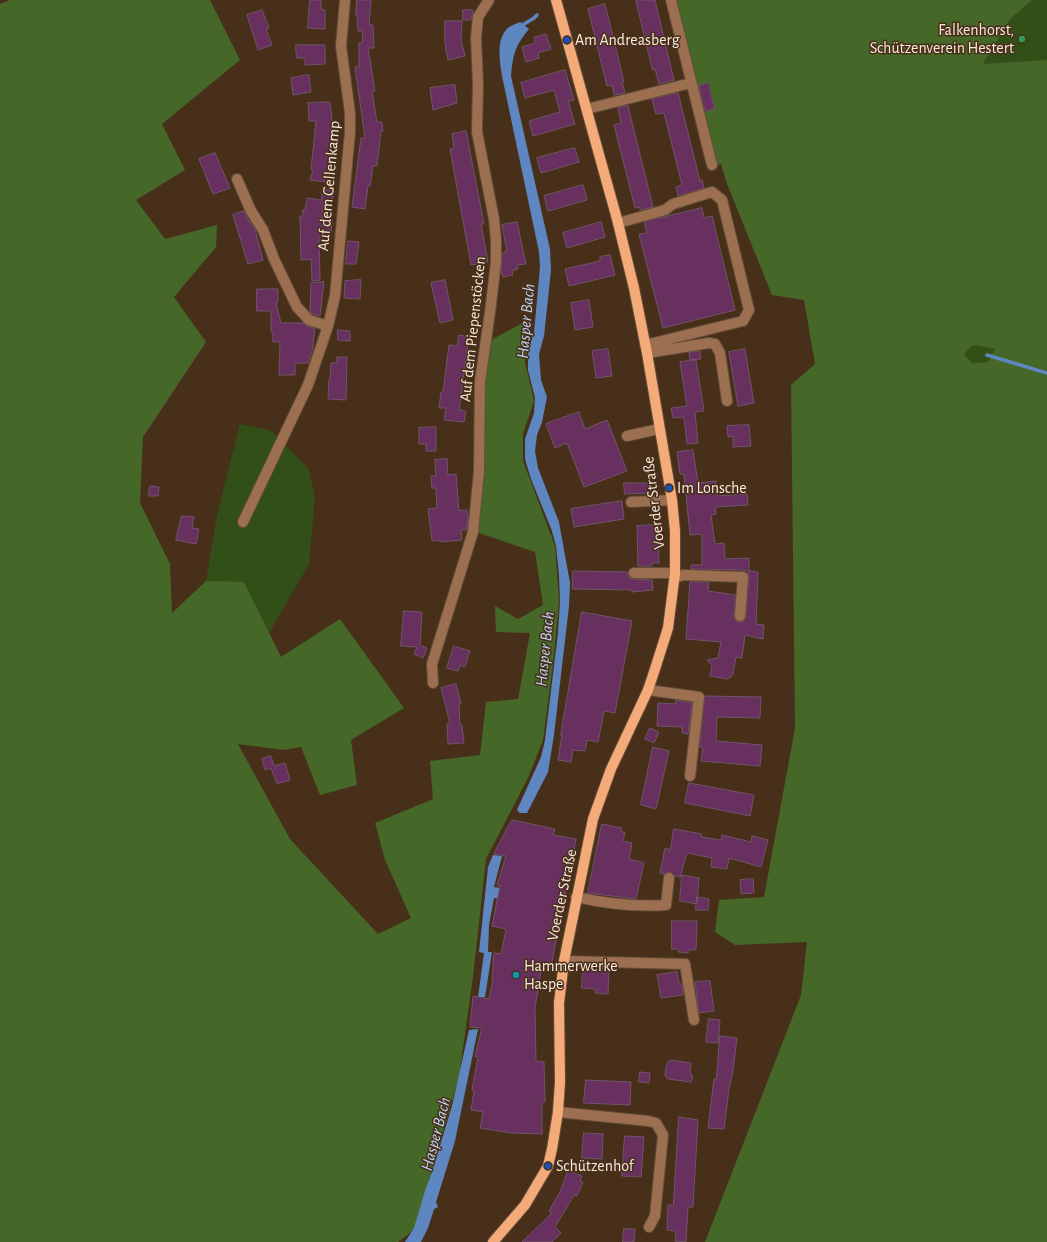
<!DOCTYPE html>
<html>
<head>
<meta charset="utf-8">
<style>
  body { margin:0 }
  canvas { display:block; background:#482f1a }
</style>
</head>
<body>
<canvas width="1047" height="1242"></canvas>
<script>
const c = document.querySelector('canvas').getContext('2d');
c.lineJoin = 'round';
function paint(path, color) {
  c.fillStyle = color;
  c.fill(path, 'evenodd');
}
function trace(path, color, width, dash) {
  c.strokeStyle = color;
  c.lineWidth = width;
  c.lineCap = dash ? 'butt' : 'round';
  c.setLineDash(dash || []);
  c.stroke(path);
}
function write(font, color, halo, rows, align = 'center') {
  c.font = font + ' "Alegreya Sans",sans-serif';
  c.lineWidth = 3;
  c.setLineDash([]);
  c.textBaseline = 'middle';
  c.strokeStyle = halo;
  c.fillStyle = color;
  for (const [text, x, y, turn = 0] of rows) {
    c.save();
    c.translate(x, y);
    c.rotate((+turn || 0) * Math.PI / 180);
    c.textAlign = isNaN(turn) ? turn : align;
    if (halo) c.strokeText(text, 0, 0);
    c.fillText(text, 0, 0);
    c.restore();
  }
}
paint(new Path2D(`
  M1032,0H1047V60L983,65L1010,18Z
  M973,345L996,349L988,362L972,363L964,354Z
  M240,424L270,430L308,468L315,496L309,564L269,633L244,583L206,581L217,515Z`), '#324f18');
paint(new Path2D(`
  M10,0H210L240,60L162,124L185,170L136,200L165,239L217,225L216,247L174,297L206,342L143,437L140,503L170,564L172,613L206,581L244,582L281,657L340,619L404,708L351,740L357,785L320,795L301,747L284,750L238,744L290,839L378,934L411,918L385,860L375,823L433,799L430,761L480,755L486,702L518,699L530,633L496,632L495,606L518,619L543,605L535,552L476,532L483,382L491,340L532,318L525,362L534,401L523,434V461L555,546L559,602L553,664L543,740L528,778L486,859L473,977L459,1077L415,1229L398,1242H0V4Z
  M675,0H1032L1010,19L983,64L1047,60V1242H705L801,995L807,942L735,945L715,932L719,900L764,897L795,728L791,385L815,364L804,300L772,295L727,184L721,164L717,165L704,112L715,109L709,83L698,86ZM973,345L995,349L988,362L972,363L964,354Z`), '#456728');
paint(new Path2D(`
  M520,22L529,29C515,46 513,54 511,76L550,249L551,270L548,299L544,336L539,354L541,380L547,397L542,422L537,435L535,451L538,468L559,522L570,583L569,606L554,735L548,772L527,813H520L517,810L541,757L545,740L558,633L560,602L559,575L556,546L552,531L531,479L525,459V439L534,413L535,398L528,370V352L534,332L536,311L540,267L539,252L502,76C500,61 496,42 506,30C509,26 516,24 520,22Z
  M493,855L502,856L494,887L506,889L505,899L494,898L489,925L488,952H492L485,997H478L484,953L479,952L488,867Z
  M478,1029L455,1141L436,1202L438,1207L434,1209L428,1228L421,1242H405L414,1228L425,1191L433,1169L452,1106L469,1030Z`), '#5e87c1');
trace(new Path2D(`
  M521,26L534,18L537,15
  M987,355L1047,373`), '#5e87c1', 3.5);
const building = new Path2D(`
  M310,0H321V9L325,10V29L308,28Z
  M357,0H371L369,25H373L374,48H368L375,91H372L377,122H382L383,131H381L377,166H373L370,186H368L365,209L352,207L361,138H365L355,67H359V43H362L363,31H358L357,15H356Z
  M636,0H655L674,80L659,84L655,69L653,70Z
  M605,4L624,82H622L625,93L614,95L612,85L607,86L588,9Z
  M262,10L269,28L266,29L272,45L258,50L247,15Z
  M463,10H473L471,20H463Z
  M445,21H462L461,40L465,56L448,60L445,44Z
  M546,34L551,49L538,53L539,58L526,62L522,47L535,43L534,38Z
  M296,45H325V64L305,65V58H297Z
  M565,70L574,100L568,101L575,124L533,136L529,121L560,112L554,90L525,98L521,83Z
  M309,75L311,92L293,95L291,78Z
  M708,83L715,109L705,111L699,86Z
  M455,85L457,103L433,110L430,88Z
  M678,93L700,181L702,180L704,188L678,196L676,187L682,185L664,113L656,114L652,99Z
  M322,102H330L333,128L331,153L327,182L310,180L313,170L311,169L316,121H309L308,103Z
  M628,106L653,207L640,210V207L635,208L614,125L621,123L618,108Z
  M466,131L484,224H481L488,262L471,265L450,149L454,148L452,134Z
  M575,148L579,162L541,173L537,158Z
  M215,153L230,188L213,194L199,159Z
  M583,185L587,200L548,211L544,196Z
  M323,189L334,191L332,201L324,200L322,219L332,220L331,232H322V237H319L320,280L312,281L311,259L301,260L300,216L302,217L303,210H305L307,198L321,200Z
  M702,208L704,218L712,216L735,310L663,328L639,234L647,233L644,222Z
  M244,211L249,222H250L255,229L263,260L248,264L233,215Z
  M517,222L526,264L517,265L518,269L512,271L513,275L503,277L501,271L502,254L505,253V251H507L502,225Z
  M601,222L605,237L567,248L563,233Z
  M348,241L359,242L356,264H346Z
  M610,255L615,275L569,286L565,269L600,261V257Z
  M361,280L360,299L344,298L345,281Z
  M445,280L453,320L440,323L431,283Z
  M324,282L320,316H319L313,314L310,312L311,283Z
  M257,289H278V302L276,303L281,323H303L307,326L315,329L312,351L308,363H295V375H279L280,342H273V332H271V311H257Z
  M589,300L593,327L575,330L571,303Z
  M338,330L350,331V341L338,340Z
  M459,335L469,337L459,410L466,411L464,422L444,420L446,408H439L441,392H443L449,345L457,346Z
  M608,349L612,376L596,378L592,351Z
  M745,349L754,403L738,406L729,352Z
  M700,351L701,359L690,360L689,353Z
  M337,357H347L346,400L328,399L329,379H330L331,363H337Z
  M696,360L704,411L695,412L698,443L687,444L684,417L673,418L671,408L687,406L680,362Z
  M579,412L585,429L607,420L627,471L584,487L567,443L555,448L546,424Z
  M749,425L751,446L733,447V436L728,437L727,426Z
  M436,427V451H426V444H419V428Z
  M693,450L698,483L716,481L717,496L747,494L748,505L715,507L716,514L711,515L715,544L724,543L725,559L749,558V571L758,572L756,624L764,625L763,639L745,635L742,658L736,657L733,674L731,677L727,679L710,676L712,665L707,660L718,658L721,642L686,639L690,582H709L708,591L735,595L734,616L736,621L740,622H743L746,617L749,577L748,571L743,570L691,569V565H702V534L690,535L684,474H680L677,452Z
  M447,459L448,475L456,474L459,511L467,510L468,515L467,530H461L462,540L440,542V540L432,541L428,509L437,508L436,488H432L431,476H436L435,460Z
  M624,483H651V493L625,494Z
  M150,486L159,487L158,496H149Z
  M622,501L624,519L574,527L571,509Z
  M182,516L194,517L192,528L199,529L196,544L176,540Z
  M658,525L659,563H652V566H638L637,526Z
  M573,571L628,572V576L631,579L652,580L653,590L632,592V590L573,589Z
  M404,611L422,612L420,645L427,648L423,658L414,654L417,647L401,646Z
  M582,612L632,621L615,713L604,711L598,742L587,740L585,751L573,750L571,762L558,760L562,735H561Z
  M454,646L470,651L465,667L460,665L458,671L447,668Z
  M456,684L461,704H459L460,725H462L464,743L448,744L447,724L450,723L441,688Z
  M705,696L761,697L760,718L717,717L716,741L762,745L760,766L701,761L703,748L700,747Z
  M676,700L692,703L688,734L682,733V727L657,726L658,703L676,704Z
  M650,728L659,732L654,743L645,739Z
  M653,747L669,751L656,809L641,805Z
  M271,756L274,766L285,763L290,780L277,784L271,768L265,770L262,759Z
  M689,783L754,795L750,816L685,803Z
  M512,820L555,829L553,835L576,839L551,966L542,964L535,1008L536,1061L544,1062L545,1102H542V1134L512,1133L480,1128L483,1112L471,1110L474,1091L472,1090L478,1057L475,1056L482,1028L470,1027L473,996L489,999L492,984L494,953L501,954L506,929L492,926L500,886L497,885L506,856L494,854Z
  M602,824L622,828L621,832H625L623,841L632,843L629,859L644,863L636,899L588,893Z
  M674,829L702,834L701,837L721,840L722,835L751,842L752,836L768,840L761,867L729,858L727,869L711,867L712,858L687,853L680,877L675,876L670,872L664,874L660,873L665,848L670,850Z
  M682,875L699,878L697,904L680,901Z
  M753,879L754,893L741,894L740,880Z
  M697,897L709,899L708,910H696Z
  M672,921H697L696,950H688V953L678,952V949H672Z
  M583,968L609,969L608,994L595,993L596,989L582,988Z
  M677,972L679,984H682L683,995L661,998L657,975Z
  M710,981L714,1011L699,1013L695,982Z
  M709,1019L720,1020L718,1043L706,1042Z
  M720,1036L737,1038L733,1070L729,1089L724,1129L708,1128L714,1079H716Z
  M671,1060L691,1063L690,1072L693,1077L691,1082L668,1079L665,1076L666,1067L668,1062Z
  M640,1072L650,1073L649,1083L639,1082Z
  M586,1080L631,1082L630,1105L584,1103Z
  M679,1117L698,1120L693,1207H688L686,1242L675,1241L676,1231L667,1230L668,1205H673Z
  M584,1133L603,1134L602,1159L582,1158Z
  M625,1136L644,1137L641,1177L622,1176Z
  M568,1171L582,1176L580,1181L583,1182L577,1196L574,1195L555,1227L561,1233L552,1242H522L552,1213L549,1211L560,1192Z
  M624,1229H635L634,1242H623Z`);
paint(building, '#67305e');
trace(building, '#70546a', 1);
const minor = new Path2D(`
  M671,0L712,165
  M587,109L691,83
  M237,179L251,211L263,230L274,259L297,307L309,320L328,326
  M618,223L665,210L673,204L712,192L722,200L749,310L743,321L645,345
  M647,353L709,343L715,344L720,353L727,401
  M627,436L659,429
  M631,502L672,500
  M243,522L308,385L328,326L335,296L350,132V113L341,46L345,0
  M634,573H675
  M675,578L683,575L743,577L740,616
  M433,683L432,664L473,532L479,472L480,382L490,312L496,262V240L494,219L477,132L478,83L476,38L478,17L489,0
  M648,690L699,697L690,776
  M576,897C607,904 635,907 666,905L669,878
  M564,961L685,964L694,1020
  M558,1112L648,1121L656,1123L663,1135L655,1216L649,1227`);
const major = new Path2D(`
  M493,1242L525,1205L548,1166L552,1149L558,1112L560,1082L559,1003L564,961L593,819L611,769L648,690L655,669L668,628L675,573V531L672,500L647,353L634,288L617,219L556,0`);
trace(minor, '#644d39', 12);
trace(major, '#644d39', 12);
trace(minor, '#9c6f51', 10);
trace(major, '#f5ab79', 10);
for (const [x, y, r, color] of [
  [1022,39,4,"#2e9e5b"],
  [567,40,4,"#1a4fb4"],
  [669,488,4,"#1a4fb4"],
  [516,975,4,"#0f9aa8"],
  [548,1166,4,"#1a4fb4"]
]) {
  const dot = new Path2D();
  dot.arc(x, y, r, 0, 2 * Math.PI);
  c.fillStyle = color;
  c.fill(dot);
  trace(dot, '#482f1a', 1.5);
}
write('16px', '#fae9dc', '#482f1a', [
  ["Falkenhorst,",1014,30,"right"],
  ["Schützenverein Hestert",1014,48,"right"],
  ["Am Andreasberg",575,40],
  ["Im Lonsche",677,488],
  ["Hammerwerke",524,966],
  ["Haspe",524,984],
  ["Schützenhof",556,1166]
], 'left');
write('16px', '#fae9dc', '#482f1a', [
  ["Auf dem Gellenkamp",329,186,-85],
  ["Auf dem Piepenstöcken",473,329,-84],
  ["Voerder Straße",654,503,-97],
  ["Voerder Straße",562,895,-78]
]);
write('italic 17px', '#bcd3f3', '#482f1a', [
  ["Hasper Bach",526,321,-85],
  ["Hasper Bach",545,649,-84],
  ["Hasper Bach",436,1134,-75]
]);
</script>
</body>
</html>
